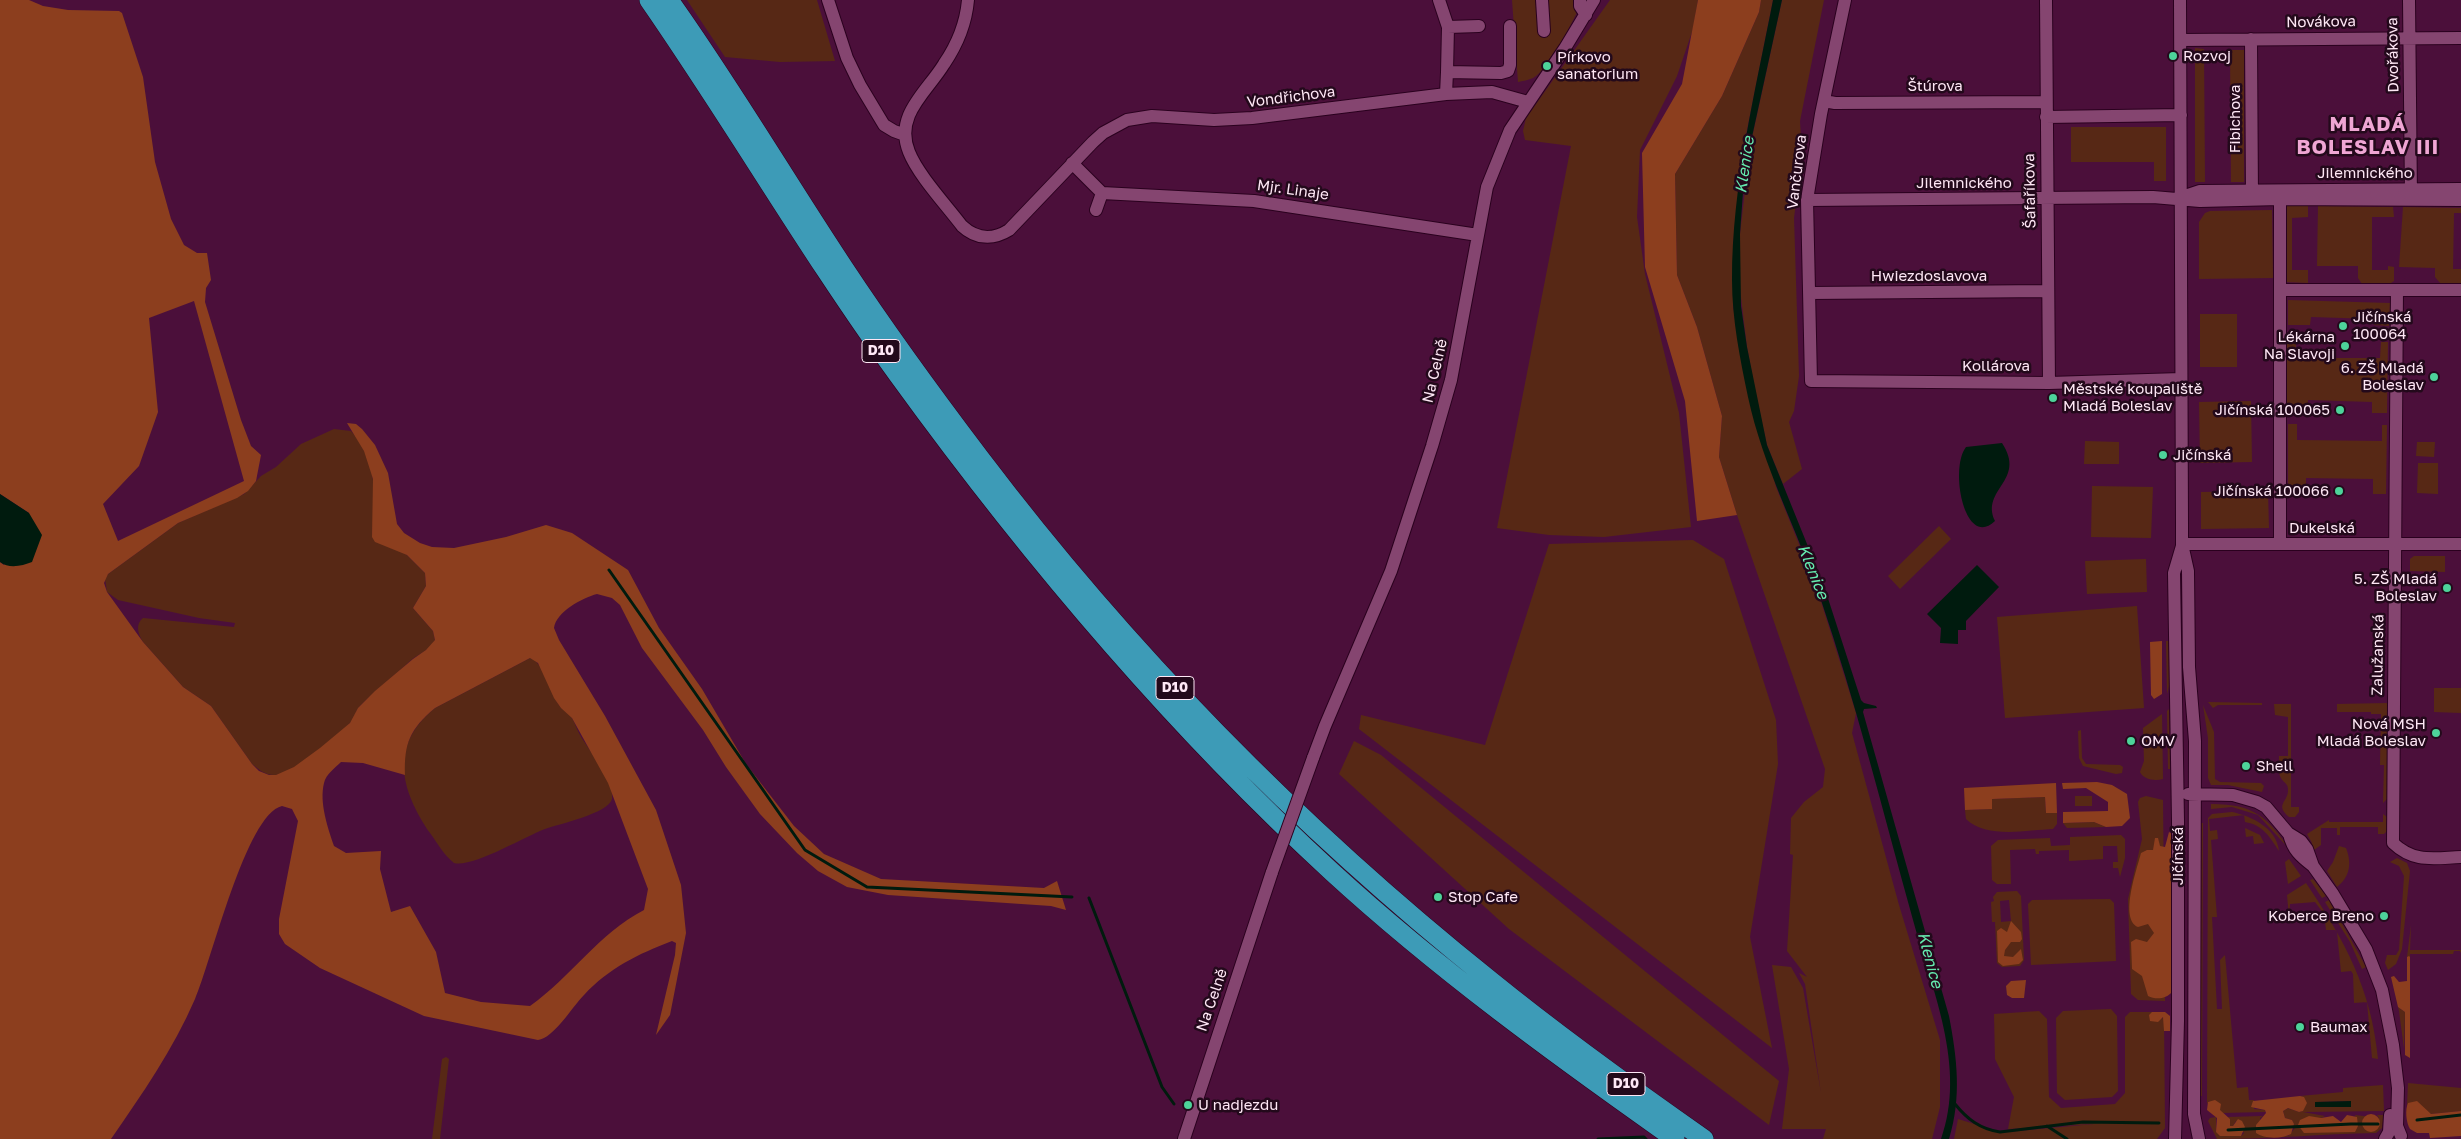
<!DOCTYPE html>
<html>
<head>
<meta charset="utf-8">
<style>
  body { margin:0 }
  canvas { display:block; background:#4b0f3a }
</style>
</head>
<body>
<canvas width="2461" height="1139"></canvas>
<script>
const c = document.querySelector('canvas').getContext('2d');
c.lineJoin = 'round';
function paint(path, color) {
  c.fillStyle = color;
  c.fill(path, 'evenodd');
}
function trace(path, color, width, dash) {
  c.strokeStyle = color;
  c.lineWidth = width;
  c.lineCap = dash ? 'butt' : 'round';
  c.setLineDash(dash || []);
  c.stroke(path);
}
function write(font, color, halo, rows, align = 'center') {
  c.font = font + ' "Golos Text",sans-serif';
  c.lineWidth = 5;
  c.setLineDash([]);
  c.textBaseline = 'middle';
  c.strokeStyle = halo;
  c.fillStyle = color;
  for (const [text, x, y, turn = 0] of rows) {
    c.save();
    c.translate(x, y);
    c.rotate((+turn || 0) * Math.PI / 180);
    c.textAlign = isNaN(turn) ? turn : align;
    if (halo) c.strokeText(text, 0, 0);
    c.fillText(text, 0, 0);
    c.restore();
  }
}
paint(new Path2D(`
  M687,0H817L835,61L780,62L725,57Z
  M1512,0H1583C1575,17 1549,70 1533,78C1529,80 1522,81 1518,82Z
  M1610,0H1698L1693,29L1677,76L1640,150L1637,217L1645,274L1679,413L1691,527L1604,537L1549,535L1497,528L1571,146L1525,140L1523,131L1526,118Z
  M1761,0H1773L1746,135L1733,245V305L1739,348L1776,487L1817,589L1856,713L1852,733L1899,905L1940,1040V1107L1932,1139H1823L1826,1129H1782L1789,1069L1772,965L1791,967L1803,988L1821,1093L1805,984L1799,973L1807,977L1787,951L1793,855L1790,854L1791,818L1804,802L1823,787L1825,769L1737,515L1719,457L1722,416L1697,327L1677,275L1675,174L1722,96L1759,12Z
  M1782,0H1824L1800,121L1802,156L1794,218L1799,376L1794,411L1789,422L1802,469L1783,484L1767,445L1756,395L1747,347L1739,281L1740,234L1750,147Z
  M2195,48L2204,49L2205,182H2195Z
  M2230,50H2244V182H2231Z
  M2071,127H2166V181H2154V162H2071Z
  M2286,206H2308V217L2292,218V270H2308V283L2286,282Z
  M2318,206L2393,207L2394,217H2372V270H2388V266L2394,267V281L2388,285L2362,284L2358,278V266H2317Z
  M2403,207L2461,208V213H2454L2453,269H2461V284H2441L2435,277V268L2399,267Z
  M2272,210L2273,278L2199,279V222L2205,213L2210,211Z
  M2288,300L2390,303L2389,326L2374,325V319L2311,317L2310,325H2288Z
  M2200,314H2237V367H2200Z
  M2287,342H2296V358H2380L2381,342H2388L2387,413H2372V402L2308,400L2307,412H2287Z
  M2251,401L2252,462L2200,463L2199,402Z
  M2288,424H2297V440L2382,441V425H2387L2386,494H2373V479L2306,478V492H2288Z
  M334,429L351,431C376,457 378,501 372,534L407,555L425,573L426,586L413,608L433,631L435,640C430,651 417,654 409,662C393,677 376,690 360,706C356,710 355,717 351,722C338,736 295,773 276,775C267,776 259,770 252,764L211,706L183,687L143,642C138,634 135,624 143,618L234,627L235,623L199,618L118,600L107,592L105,579L108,574L178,523L244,494L261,476L276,467L301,444Z
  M2085,441L2119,442V464H2084Z
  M2417,442H2435L2434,457L2416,456Z
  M2418,463H2438V494L2417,493Z
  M2092,486L2153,487L2151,538L2091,537Z
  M2268,491L2269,528L2201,529V492Z
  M1939,526L1951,539L1900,589L1888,576Z
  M1693,540L1724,559L1776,720L1778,764L1750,937L1772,1048L1359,729L1361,715L1485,745L1549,544Z
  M2414,556H2445V572L2410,571V559Z
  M2146,559L2147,592L2087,594L2085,561Z
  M2137,606L2144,708L2005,718L1997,617Z
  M2166,641H2171V679L2167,694Z
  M530,658C542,660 551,693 559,705C562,710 569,712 572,718C575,723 577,730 580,735C589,751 615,781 612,799C609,813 559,824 545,829C524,837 472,868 454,863C444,855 438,844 430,833C400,789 389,745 435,708Z
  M2434,688H2461V713L2434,712Z
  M2208,702L2262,703V705H2218L2213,708Z
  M2388,703L2387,799L2383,803L2384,765H2380L2381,714H2371V712H2337V704Z
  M2274,704H2291V807H2299V812L2295,817H2289C2274,804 2289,802 2288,789C2288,783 2282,782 2280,776C2278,771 2279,763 2279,756H2288V717L2275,715Z
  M2203,705L2214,732L2215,779L2220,782L2261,783L2264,786L2262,792L2228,785H2211L2208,778V738Z
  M2169,709L2170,769H2168L2167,711Z
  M2162,714L2163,779C2155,781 2144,780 2140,772L2144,761L2143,728Z
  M2081,730L2082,758L2086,764L2120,765L2123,767L2122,773L2116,774L2083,766L2079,758L2078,731Z
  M1354,741L1381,755L1779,1081L1769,1125L1509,929L1339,774Z
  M2075,796H2092V806H2075Z
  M2146,796L2163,800L2165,1001L2138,1000L2131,994L2128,899L2142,839L2138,802L2140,798Z
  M2045,797L2046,813H2057V824L2053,829C2027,830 1986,839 1966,819L1965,810L1991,809V799Z
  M2211,804C2255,804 2267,817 2291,851L2258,815L2232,807L2211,809Z
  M2232,812C2251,816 2277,828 2279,851C2270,837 2263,825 2245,822L2244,815L2209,819L2210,831L2217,830L2218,839L2211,840L2217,917H2212L2217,1009H2222L2220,960L2225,955L2237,1088L2248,1087L2249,1100H2254V1109L2265,1110V1112L2222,1113L2209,1101L2207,1104L2208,818L2212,814Z
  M2383,814L2387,817V831L2384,834H2378V827H2340V835H2337V828H2321V845L2314,850L2308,846L2312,843L2307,834L2329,820V822H2383Z
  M2094,822L2106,827L2067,828L2063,823Z
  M2201,823H2203L2202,1096H2201Z
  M2245,828L2260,835L2264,843L2254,844L2253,836L2246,837Z
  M2121,835L2125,839V858L2120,877L2118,868H2113V862H2118L2117,846H2103V859L2069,861V850L2039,851V854H2036L2035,849L2010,850L2011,884H1997L1992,880L1991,846L1998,840L2050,838L2051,846L2070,845V837Z
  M2339,846L2346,848C2352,863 2350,877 2337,887L2327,871L2333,862Z
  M2397,858L2407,863L2410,871L2402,949L2396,964L2388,970L2385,963L2387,955H2396L2399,950L2404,876L2399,866L2390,862Z
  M2289,859L2301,876L2288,884L2285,862Z
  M2313,879L2326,896L2322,898L2310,880Z
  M2306,883C2345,941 2371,988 2378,1059L2372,1058L2367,1002L2354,1003L2353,974L2351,971L2341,972L2337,932L2335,930H2326L2324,914L2315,902L2290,904L2289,917L2287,895Z
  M2017,891L2021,896L2024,960L2020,966L2002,967L1997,963L1995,922H1992L1991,902L1994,901L1993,897L1997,892ZM2009,900L2011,921L2001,922L2000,901Z
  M2110,899L2114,903L2116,961L2031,965L2028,904L2032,900Z
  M2329,900L2366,967L2362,969L2350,942L2325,902Z
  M2411,925L2410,950H2461V953L2460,951H2454L2453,954H2410V957H2407Z
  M2398,1007L2405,1012L2404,1049L2399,1011Z
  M2111,1009L2117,1016L2118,1091L2112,1097L2065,1100L2057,1093L2056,1018L2063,1011Z
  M2039,1011L2047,1019L2049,1097L2061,1108L2115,1104L2125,1093V1017L2130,1012H2152L2159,1020L2164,1017L2165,1128L2157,1139H1954L1958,1119L1994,1130L2007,1132L2094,1124L2008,1129L2014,1097L1995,1059L1994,1014Z
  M446,1057L449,1059L440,1139H432L442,1059Z
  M2408,1083L2461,1088V1111L2431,1114L2407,1105V1106Z
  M2383,1085L2384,1111L2303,1112L2325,1116L2321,1118H2304L2358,1126L2355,1115L2379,1118L2377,1115H2384L2382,1128L2376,1133C2322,1134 2270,1139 2217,1139L2208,1121L2210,1118L2216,1117V1132L2223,1136H2241L2244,1133L2236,1121L2233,1126H2230V1119L2227,1117L2263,1116L2260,1118L2262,1136H2288L2295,1128L2292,1120L2285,1118L2283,1111L2288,1108L2299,1112L2303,1111L2304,1097L2300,1096L2343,1092V1088ZM2351,1101V1107H2316V1102Z`), '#572815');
paint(new Path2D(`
  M0,0H29L43,6L68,10L119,11L122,13L143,77L155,162L171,219L184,245L197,253H207L211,280L206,288L205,302L241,420L251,446L261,455L256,481L248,491L237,498L178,523L108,574L104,583L107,592L143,642L183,687L211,706L252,764L259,771L269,775H276L294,767L320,748L350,723L358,708L375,691L413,659L426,650L435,640L433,631L413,608L426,586L425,573L407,555L375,542L372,537L373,479L364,451L347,423L356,424L362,429L375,445L388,473L397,524L404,533L420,543L432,547L454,548L506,537L546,525L572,533L628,570L659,628L702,689L746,764L794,826L824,854L881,879L1044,888L1057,881L1066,910L1051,906L888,895L847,887L818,871L797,853L760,814L726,767L703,730L642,648L620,605L612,598L597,594C582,598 556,612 554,628L559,640L605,716L656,810L681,885L686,933L670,1015L656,1035L675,955L676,943L672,941C638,954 609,968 584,995C572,1007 554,1038 538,1040L424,1016L320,968L285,944L279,934V919L298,821L292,809L282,806C246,814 211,963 195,999C173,1050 142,1094 111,1139H0V562L4,565L29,513L0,494ZM194,301L244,481L118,541L103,504L139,466L158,412L149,318ZM530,658L538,663L554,698L561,708L572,718L608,783L648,889L644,910C598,934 571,977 530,1006L481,1002L445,993L436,952L410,906L391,912L380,869L381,851L346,853L334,846C328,828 319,803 324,783C326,774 335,768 341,762L363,763L405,775C404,743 410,729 435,708Z
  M1698,0H1761L1759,12L1722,96L1675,174L1677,275L1697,327L1722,416L1719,457L1737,515L1697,521L1685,401L1645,267L1642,153L1682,84Z
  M2162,641V694L2154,699L2151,695L2150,642Z
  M2097,782L2112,785L2127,794L2130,818L2122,826L2106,827L2094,822L2063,823V812L2108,811V802L2086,788L2063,789L2062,783Z
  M2056,783L2057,813H2046L2045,797L1992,799V809L1965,810L1964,788Z
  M2169,832L2172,834V992C2166,999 2156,1000 2148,996L2142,976L2132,969L2131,942L2136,939L2147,942L2154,933L2148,924L2138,927C2119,919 2137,869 2141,853L2147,850H2153L2155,838H2158L2160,846L2165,847Z
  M2011,921L2021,932L2022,939L2020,942H2011L2005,950L2004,956L2013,957L2021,949L2023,960L2019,964L2003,966L1998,962L1997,931L2001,928L2007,932Z
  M2409,956L2410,957V1058L2405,1055V1012L2398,1007L2391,977L2394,976L2399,982L2407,981V957Z
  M2026,980L2024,998H2012L2007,995L2006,986L2011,981Z
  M2152,1012H2165L2170,1016V1031H2164L2163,1017L2158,1022L2150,1021L2149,1015Z
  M2300,1096L2304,1097L2307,1103L2303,1111L2299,1112L2288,1108L2283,1111L2285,1118L2292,1120L2294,1124L2291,1134C2282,1139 2264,1139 2256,1133V1125L2266,1113L2265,1110L2251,1107L2253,1101Z
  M2215,1100L2221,1104L2220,1110L2230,1119V1126H2233L2238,1119L2242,1121L2245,1127L2241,1136H2220L2216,1132L2217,1118L2207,1110L2208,1102Z
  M2417,1101L2431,1114L2461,1111V1136L2430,1138L2429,1133H2417L2410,1129C2406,1122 2405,1110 2408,1103Z
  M2362 1123a9 9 0 1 1 18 0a9 9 0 1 1-18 0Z
  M2347,1115L2357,1117L2358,1126L2355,1132L2304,1133L2298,1125L2300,1120L2309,1116L2321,1118L2333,1116L2341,1122Z`), '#8c3e1e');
paint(new Path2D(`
  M1773,0H1782L1750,146L1743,192L1740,234L1741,306L1747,347L1767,445L1824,586L1861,700L1864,703L1876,706L1877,708L1864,709L1863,712L1949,1016C1957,1058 1962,1097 1949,1139H1941C1967,1067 1932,990 1913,920C1883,812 1856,703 1820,597C1797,529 1763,467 1748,397C1740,359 1732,319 1732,280C1732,185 1755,93 1773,0Z
  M2002,443C2027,481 1980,489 1995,521C1965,550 1949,469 1966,447Z
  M0,494L29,513L42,535L32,562C22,566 9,569 0,562Z
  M1977,565L1999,587L1966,621V630H1958V644L1940,643L1941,628L1927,614Z
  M2351,1101V1107H2315V1102Z`), '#001b0e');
trace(new Path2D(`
  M609,570L805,850L867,887L1072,897
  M1089,898L1162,1087L1174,1104
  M1955,1104C1967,1119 1980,1129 2000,1132L2083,1122L2159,1123
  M2417,1120L2461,1115
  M2047,1126L2067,1139
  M2228,1130L2351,1124H2378
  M1598,1139L1644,1137L1646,1139`), '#001b0e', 3);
const minor = new Path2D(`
  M828,0L847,58L860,85L884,125L894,131L905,135
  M968,0C966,23 957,45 944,64C927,92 894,115 909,152C918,175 947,206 962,226C976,239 993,240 1009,230L1093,142L1103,133L1127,120L1152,116L1214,120L1252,118L1446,94L1492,92L1528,102
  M1439,0L1448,27
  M1542,0L1544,31
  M1580,0V6L1586,15
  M1845,0L1821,114L1807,200L1811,381L2049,383L2181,379
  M2046,0L2049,383
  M2180,0L2182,524V544L2188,571L2189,667L2195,741L2194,1114L2199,1139
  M2409,0L2411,197
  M2251,39L2252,199
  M2181,40L2461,38
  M1447,72L1448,27L1479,26
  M1446,94L1447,72L1501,73L1508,71L1510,65V26
  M1824,101L1835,103L2046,102
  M2046,117L2181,115
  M1072,163L1102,193L1254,201L1478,235
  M2182,197L2200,191L2461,189
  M2280,199V544
  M1807,200L2153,197L2200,201L2280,199L2461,200
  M1096,210L1102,193
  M2281,290H2461
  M2397,290L2393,843C2414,863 2433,858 2461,857
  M1810,293L2048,291
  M2182,544H2461
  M1313,758L1325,726L1391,571L1432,446L1451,380L1487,187L1510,130L1565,48L1594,0
  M2188,794L2233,795L2257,802L2266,807L2288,833L2301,841L2307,849L2313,866L2333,894L2366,949L2382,990L2393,1045L2398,1088L2397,1126L2401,1136
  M2289,834C2293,850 2300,856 2313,866
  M1184,1139L1272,872
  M2175,1139L2178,1021V821L2174,573L2182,546
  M2385,1139L2389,1132L2390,1115`);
const highway = new Path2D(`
  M649,0C735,124 810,254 898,375C1027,553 1171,724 1332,872C1439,970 1556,1055 1675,1139
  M669,0C731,87 785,179 844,268C887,333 933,396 980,458C1127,652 1301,829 1491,981C1560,1037 1631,1088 1704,1139`);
trace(minor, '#2a001e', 14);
trace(highway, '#2a001e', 20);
trace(minor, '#854570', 12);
trace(highway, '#3d9bb7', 19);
const minorBridge = new Path2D(`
  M1272,872L1313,758`);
trace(minorBridge, '#2a001e', 14, []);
trace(minorBridge, '#854570', 12);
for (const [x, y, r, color] of [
  [2173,56,5,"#4dd39a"],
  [1547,66,5,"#4dd39a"],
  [2343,326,5,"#4dd39a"],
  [2345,346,5,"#4dd39a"],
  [2434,377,5,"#4dd39a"],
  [2053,398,5,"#4dd39a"],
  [2340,410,5,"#4dd39a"],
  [2163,455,5,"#4dd39a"],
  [2339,491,5,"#4dd39a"],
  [2447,588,5,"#4dd39a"],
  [2436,733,5,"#4dd39a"],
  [2131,741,5,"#4dd39a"],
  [2246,766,5,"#4dd39a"],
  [1438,897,5,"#4dd39a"],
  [2384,916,5,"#4dd39a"],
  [2300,1027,5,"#4dd39a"],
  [1188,1105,5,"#4dd39a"]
]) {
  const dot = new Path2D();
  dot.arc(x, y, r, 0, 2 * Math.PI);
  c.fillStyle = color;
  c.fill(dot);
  trace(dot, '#23091b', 2);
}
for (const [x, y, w] of [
  [881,351,38],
  [1175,688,38],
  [1626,1084,38]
]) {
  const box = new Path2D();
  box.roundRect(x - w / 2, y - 11.5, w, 23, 4);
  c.fillStyle = '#23091b';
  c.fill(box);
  trace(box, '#fee7f5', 1);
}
write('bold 14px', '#fee7f5', null, [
  ["D10",881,351],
  ["D10",1175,688],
  ["D10",1626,1084]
]);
write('15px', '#fee7f5', '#23091b', [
  ["Novákova",2321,22,-1],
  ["Dvořákova",2393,55,-91],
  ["Štúrova",1935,86],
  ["Vondřichova",1291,97,-7],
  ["Fibichova",2235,119,-90],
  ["Vančurova",1797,172,-83],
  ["Jilemnického",2365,173],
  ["Jilemnického",1964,183],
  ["Mjr. Linaje",1293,190,8],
  ["Šafaříkova",2030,191,-91],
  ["Hwiezdoslavova",1929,276],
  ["Kollárova",1996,366],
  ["Na Celně",1435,371,-77],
  ["Dukelská",2322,528],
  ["Zalužanská",2378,655,-89],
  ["Jičínská",2178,856,-90],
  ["Na Celně",1212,1000,-71]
]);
write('15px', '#fee7f5', '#23091b', [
  ["Rozvoj",2183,56],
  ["Pírkovo",1557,57],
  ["sanatorium",1557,74],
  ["Jičínská",2353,317],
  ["100064",2353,334],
  ["Lékárna",2335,337,"right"],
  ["Na Slavoji",2335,354,"right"],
  ["6. ZŠ Mladá",2424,368,"right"],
  ["Boleslav",2424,385,"right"],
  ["Městské koupaliště",2063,389],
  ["Mladá Boleslav",2063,406],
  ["Jičínská 100065",2330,410,"right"],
  ["Jičínská",2173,455],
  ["Jičínská 100066",2329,491,"right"],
  ["5. ZŠ Mladá",2437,579,"right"],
  ["Boleslav",2437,596,"right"],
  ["Nová MSH",2426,724,"right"],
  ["Mladá Boleslav",2426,741,"right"],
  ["OMV",2141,741],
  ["Shell",2256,766],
  ["Stop Cafe",1448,897],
  ["Koberce Breno",2374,916,"right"],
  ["Baumax",2310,1027],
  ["U nadjezdu",1198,1105]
], 'left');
write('italic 16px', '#65e9ae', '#23091b', [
  ["Klenice",1745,165,-82],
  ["Klenice",1813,572,68],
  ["Klenice",1930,960,75]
]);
c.letterSpacing = '1px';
write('bold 20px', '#efa6d4', '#23091b', [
  ["MLADÁ",2368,125],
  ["BOLESLAV III",2368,148]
]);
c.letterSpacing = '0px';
</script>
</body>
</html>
